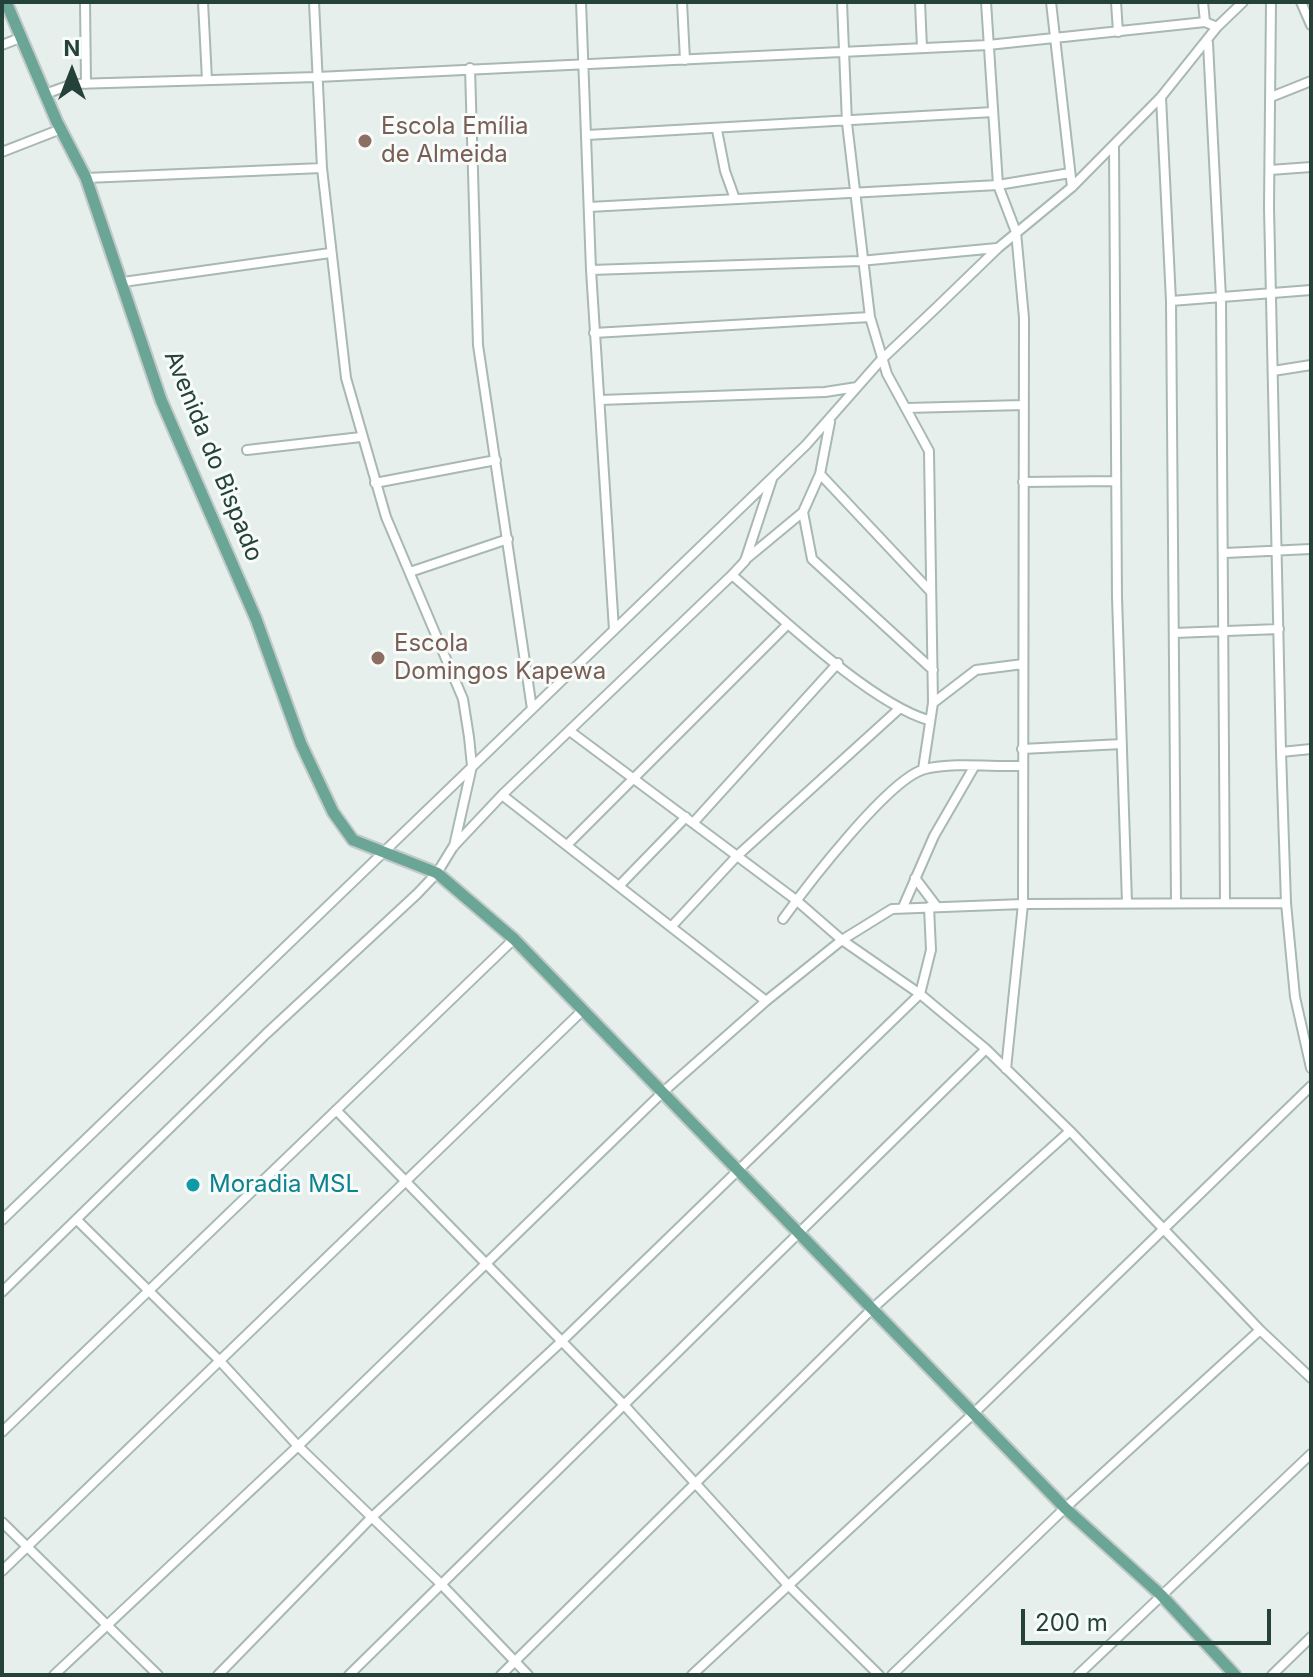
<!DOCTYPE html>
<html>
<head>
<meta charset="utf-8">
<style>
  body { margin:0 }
  #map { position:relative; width:1313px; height:1677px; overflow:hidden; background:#e6efeb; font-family:Inter,sans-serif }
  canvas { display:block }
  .frame { position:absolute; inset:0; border:4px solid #24423a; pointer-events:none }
  .north { position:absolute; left:32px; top:32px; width:80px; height:80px; -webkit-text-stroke:6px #f7fbf9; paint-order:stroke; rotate:0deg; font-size:22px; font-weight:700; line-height:32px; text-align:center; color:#24423a }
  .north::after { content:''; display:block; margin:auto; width:28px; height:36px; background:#24423a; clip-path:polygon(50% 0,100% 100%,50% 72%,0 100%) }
  .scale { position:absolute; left:1021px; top:1609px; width:250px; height:36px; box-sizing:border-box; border:4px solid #24423a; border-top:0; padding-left:10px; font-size:24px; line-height:28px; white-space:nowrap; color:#24423a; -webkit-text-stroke:6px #f7fbf9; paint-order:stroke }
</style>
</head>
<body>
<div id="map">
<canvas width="1313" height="1677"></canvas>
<div class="frame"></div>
<div class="north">N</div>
<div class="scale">200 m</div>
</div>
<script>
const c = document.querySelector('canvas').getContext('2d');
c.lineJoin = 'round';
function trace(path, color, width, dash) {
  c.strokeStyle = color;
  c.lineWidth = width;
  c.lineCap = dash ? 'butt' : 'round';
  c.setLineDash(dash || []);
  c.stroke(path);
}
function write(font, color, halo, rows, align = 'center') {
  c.font = font + ' Inter,sans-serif';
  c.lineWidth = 6;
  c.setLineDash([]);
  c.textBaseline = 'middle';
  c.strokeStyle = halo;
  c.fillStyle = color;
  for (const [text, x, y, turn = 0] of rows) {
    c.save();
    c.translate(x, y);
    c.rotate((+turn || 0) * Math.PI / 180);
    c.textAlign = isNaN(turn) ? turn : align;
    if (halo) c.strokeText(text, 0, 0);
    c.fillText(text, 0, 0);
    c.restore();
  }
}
const minor = new Path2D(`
  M85,2L86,84
  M203,2L207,80
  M314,2L322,168L346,378L386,517L463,699L469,737L472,766L454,846
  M581,2L591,270L614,630
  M682,2L685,60
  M842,2L847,123L870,317L887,374L929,451L933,703L923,769
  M920,2L922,48
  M986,2L998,185L1016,232L1024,318L1023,904L1286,903L1281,752L1311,749
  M1051,2L1072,187
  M1116,2L1118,32
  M1203,2L1205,22
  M1271,2L1269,207L1281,752
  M1301,2L1311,25
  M1208,43L1221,298L1225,903
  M2,45L20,38
  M470,68L478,345L532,709
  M45,94L73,84L317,77L988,45L1205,22L1217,27
  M1161,97L1171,301L1176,903
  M1271,97L1311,81
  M717,130L725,171L735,199
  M587,135L993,112
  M1114,145L1117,597L1127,903
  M2,152L61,129
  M1270,170L1311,167
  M86,178L322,168
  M589,207L998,185L1070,173
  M591,270L860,261L997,248
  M123,282L330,253
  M1171,301L1311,290
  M594,333L870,317
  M1273,371L1311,365
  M600,400L825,392L857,387
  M906,408L1024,405
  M830,422L820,474L803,512L812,559L933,670
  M247,450L361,437
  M820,474L931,592
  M1023,482L1116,481
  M375,483L496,460
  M1225,553L1311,549
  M745,560L803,512
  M410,572L508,539
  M732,575C781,617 869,702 928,720
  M1174,633L1279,629
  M933,703L976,670L1023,664
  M571,732L796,900L842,940L920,994L986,1049L1070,1131L1260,1330L1311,1378
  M1022,749L1122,744
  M502,795L766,1001
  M693,823L838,663
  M568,844L788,624
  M915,878L937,907
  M620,885L686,817
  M1286,903L1295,997L1311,1068
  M903,907L934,836L974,767
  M783,919C806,887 889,778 925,769C954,762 992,767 1022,766
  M671,927L737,856L899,709
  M336,1110L625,1406L787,1584L879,1675
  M2,1220L806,445L881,360L937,307L998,248L1072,187L1161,97L1217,27L1243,2
  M77,1220L219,1360L298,1446L441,1584L528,1675
  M2,1292L266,1034L417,894L437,873L453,847L502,795L732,575L745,561L772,479
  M2,1432L514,939
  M2,1522L158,1675
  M2,1571L583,1010
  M54,1675L298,1446L663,1092L766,1001L842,940L892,909L1023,904L1006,1069
  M218,1675L371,1518L561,1342L920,994L931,950L929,907
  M349,1675L986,1049
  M501,1675L873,1308L1070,1131
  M692,1675L974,1413L1311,1086
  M892,1675L1065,1508L1260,1330
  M1078,1675L1311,1454
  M1272,1675L1311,1637`);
const major = new Path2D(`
  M6,2L57,122L86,178L161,400L256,619L301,744L333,812L353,840L437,873L514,939L1065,1508L1161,1595L1235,1675`);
trace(minor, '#a8b8b2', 12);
trace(major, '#c2cac8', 15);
trace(minor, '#fff', 8);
trace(major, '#6aa596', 11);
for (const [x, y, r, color] of [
  [365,141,8,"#8d6e63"],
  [378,658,8,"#8d6e63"],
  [193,1185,8,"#0f9aa8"]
]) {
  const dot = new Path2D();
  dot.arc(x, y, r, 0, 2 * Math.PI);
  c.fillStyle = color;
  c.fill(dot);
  trace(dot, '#f7fbf9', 3);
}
write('24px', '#785e54', '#f7fbf9', [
  ["Escola Emília",381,127],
  ["de Almeida",381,155],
  ["Escola",394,644],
  ["Domingos Kapewa",394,672]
], 'left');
write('24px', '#24423a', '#f7fbf9', [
  ["Avenida do Bispado",213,456,68]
]);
write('24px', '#0d838f', '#f7fbf9', [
  ["Moradia MSL",209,1185]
], 'left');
</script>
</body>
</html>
